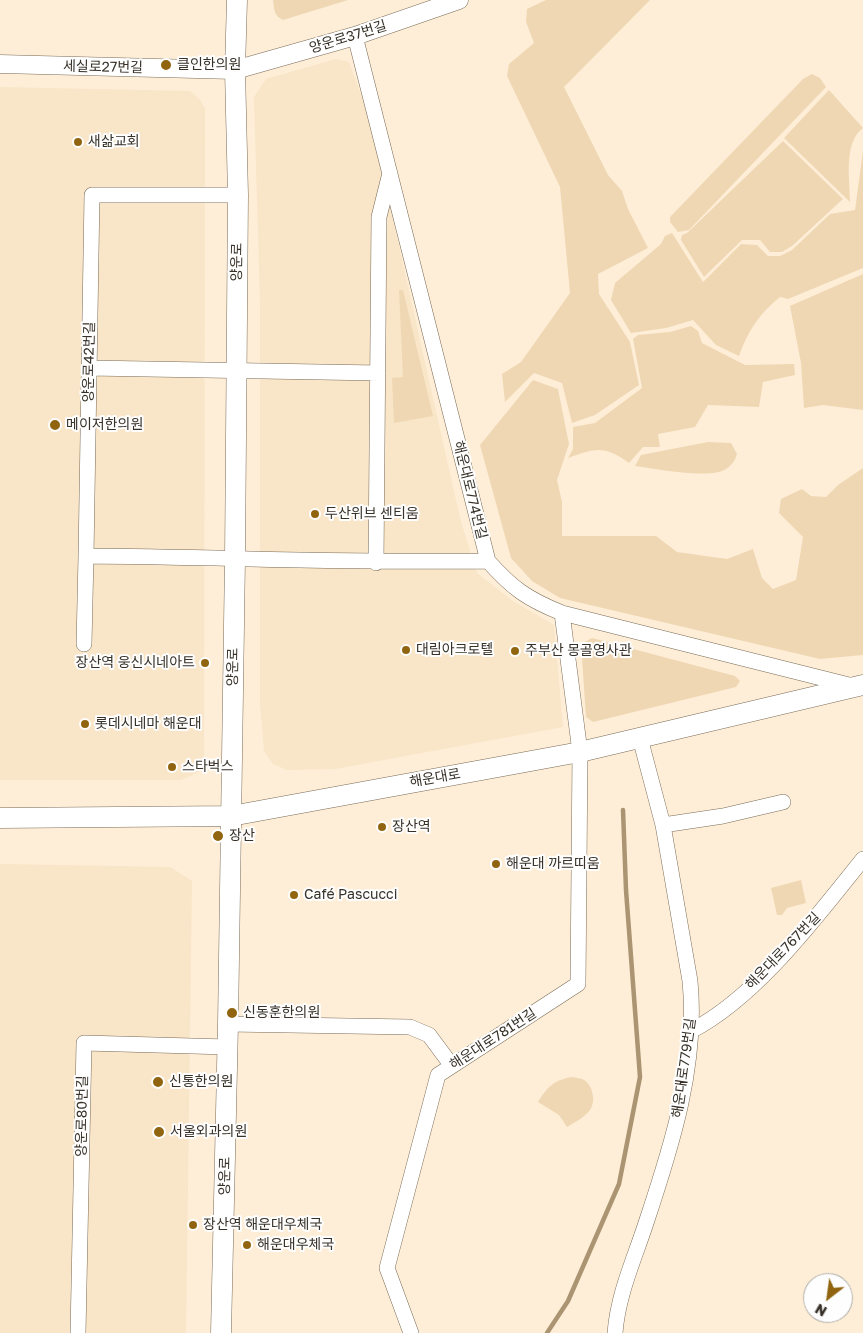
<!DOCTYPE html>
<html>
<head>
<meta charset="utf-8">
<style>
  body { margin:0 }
  #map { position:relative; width:863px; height:1333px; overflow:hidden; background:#feeed7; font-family:"Golos Text",sans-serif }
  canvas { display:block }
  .north { position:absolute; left:803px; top:1273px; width:50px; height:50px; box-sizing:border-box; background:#fefefe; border:1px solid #aeaca8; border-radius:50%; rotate:210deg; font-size:14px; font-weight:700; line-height:20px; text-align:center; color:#373128 }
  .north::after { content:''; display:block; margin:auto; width:18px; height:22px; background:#91650f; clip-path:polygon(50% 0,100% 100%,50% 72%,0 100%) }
</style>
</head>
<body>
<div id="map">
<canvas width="863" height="1333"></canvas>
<div class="north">N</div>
</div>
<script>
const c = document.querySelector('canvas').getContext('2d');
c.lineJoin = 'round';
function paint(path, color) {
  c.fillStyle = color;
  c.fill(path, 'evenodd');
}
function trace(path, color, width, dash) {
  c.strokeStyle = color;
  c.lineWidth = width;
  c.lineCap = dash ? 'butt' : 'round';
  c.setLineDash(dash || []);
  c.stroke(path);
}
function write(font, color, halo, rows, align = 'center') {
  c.font = font + ' "Golos Text","Noto Sans KR",sans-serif';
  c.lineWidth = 4;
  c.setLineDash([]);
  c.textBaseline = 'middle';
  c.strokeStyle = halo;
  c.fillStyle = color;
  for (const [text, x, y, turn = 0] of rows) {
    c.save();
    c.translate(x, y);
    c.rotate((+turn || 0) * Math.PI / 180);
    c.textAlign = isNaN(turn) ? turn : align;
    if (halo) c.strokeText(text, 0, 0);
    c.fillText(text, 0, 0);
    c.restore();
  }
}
paint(new Path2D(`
  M336,59L349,62L371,122L460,518L477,573L513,601L554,625L563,727L335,769L287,770L273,764L264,751L260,703V301L254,97L266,79Z
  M0,87L190,91L200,100L205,109L204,766L201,771L181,780H0Z
  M0,864L170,867L192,881L186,1333H0Z`), '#f9e5c7');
paint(new Path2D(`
  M273,0H348L283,20C274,16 274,9 273,0Z
  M546,0H650L564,87L608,175L622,191L628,209L648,248L598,274L599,294L630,342L639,385L595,415L572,423L562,383L534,373L505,402L502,374L521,362L570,293L560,187L507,76L509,64L534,43L526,22L527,9Z
  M812,74L820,78L826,87L689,230L678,232L670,222V217L803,79Z
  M829,90L863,128C843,143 850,179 850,202L784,138Z
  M783,141L843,199L792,246L782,252H770L760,240H742L704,277L681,240L682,235L687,233Z
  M863,151V268L788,299L780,297C760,313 747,332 739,356L716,345L693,320L666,328L631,333L611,300L615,283L661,244L665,236L672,233L703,282L741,244L757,245L768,256H780L792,250L830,214L855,210Z
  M863,274V410L823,405L804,408L801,363L790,306Z
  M399,290H403L433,416L394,423L392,378L403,377Z
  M691,326L698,331L702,343L745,365L794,364L795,375L763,382L759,407L708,405L695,427L658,434L660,447H643L629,463C604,445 596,448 568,458L573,449V427L595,423L642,388L633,339L638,335L670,332Z
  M533,380L558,389L569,444L557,480L562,502V536H656L677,552L727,559L753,549L762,578L773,589L796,580L803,537L779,513L781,499L802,489L811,496L826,497L838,485L863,468V655L820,659L560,598L532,581L511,558L480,445Z
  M708,442L731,443L737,454C735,462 728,470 719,472C696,477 658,469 635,466L641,455Z
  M592,638L735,676L740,681L736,687L593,722L586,717L581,644Z
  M801,880L806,903L787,908L782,915H777L771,888Z
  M572,1077C575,1078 581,1078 584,1080C593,1085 596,1102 590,1110C584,1118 575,1122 567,1127L559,1115L538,1102C547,1087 554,1080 572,1077Z`), '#efd7b4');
trace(new Path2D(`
  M547,1333L568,1301L619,1184L640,1077L626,890L623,810`), '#aa9472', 4.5);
const minor = new Path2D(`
  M355,36L488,561C512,588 527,599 562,613L853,686
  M238,195H92L86,556C220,557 354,563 488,561
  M89,368L378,373
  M376,563L379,217L390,173
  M84,644L86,556
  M663,825L723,816L783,802
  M228,1024L410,1027L429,1035L452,1066
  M691,1031C757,997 817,916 863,859
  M78,1333L84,1043L228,1047
  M411,1333L387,1268L438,1075L578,984L580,752L562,613
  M615,1333C618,1294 634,1260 646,1223C672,1145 698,1064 690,981L663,825L640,738`);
const tertiary = new Path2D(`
  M0,64L235,70L355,36L459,0`);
const secondary = new Path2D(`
  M0,818L231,816L580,752L863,685
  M221,1333L228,1024L235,558L238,195L235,70L237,0`);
trace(minor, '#796b57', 16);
trace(tertiary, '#796b57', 19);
trace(secondary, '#796b57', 21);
trace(minor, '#fff', 15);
trace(tertiary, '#fff', 18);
trace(secondary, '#fff', 20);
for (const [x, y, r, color] of [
  [166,65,6,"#91650f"],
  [78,142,5,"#91650f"],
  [55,425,6,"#91650f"],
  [315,514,5,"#91650f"],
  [406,650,5,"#91650f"],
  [515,651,5,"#91650f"],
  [205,663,5,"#91650f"],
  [85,724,5,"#91650f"],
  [172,767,5,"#91650f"],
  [382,827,5,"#91650f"],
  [218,836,6,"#91650f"],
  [496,864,5,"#91650f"],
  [294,895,5,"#91650f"],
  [232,1013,6,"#91650f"],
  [158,1082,6,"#91650f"],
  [159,1132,6,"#91650f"],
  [193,1225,5,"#91650f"],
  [247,1245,5,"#91650f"]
]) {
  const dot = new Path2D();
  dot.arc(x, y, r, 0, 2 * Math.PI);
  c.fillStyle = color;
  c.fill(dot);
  trace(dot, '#fefefe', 2);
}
write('14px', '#373128', '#fefefe', [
  ["양운로37번길",348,37,-17],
  ["세실로27번길",103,67,1],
  ["양운로",237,262,-89],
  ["양운로42번길",89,362,-89],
  ["해운대로774번길",470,490,76],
  ["양운로",233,667,-89],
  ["해운대로",435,778,-10],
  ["해운대로767번길",783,951,-46],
  ["해운대로781번길",493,1039,-33],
  ["해운대로779번길",684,1068,-82],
  ["양운로80번길",82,1116,-89],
  ["양운로",225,1176,-89]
]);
write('14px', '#373128', '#fefefe', [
  ["클인한의원",177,65],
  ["새삶교회",88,142],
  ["메이저한의원",66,425],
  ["두산위브 센티움",325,514],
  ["대림아크로텔",416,650],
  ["주부산 몽골영사관",525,651],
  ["장산역 웅신시네아트",195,663,"right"],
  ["롯데시네마 해운대",95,724],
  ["스타벅스",182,767],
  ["장산역",392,827],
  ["장산",229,836],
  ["해운대 까르띠움",506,864],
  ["Café Pascucci",304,895],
  ["신동훈한의원",243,1013],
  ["신통한의원",169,1082],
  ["서울외과의원",170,1132],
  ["장산역 해운대우체국",203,1225],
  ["해운대우체국",257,1245]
], 'left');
</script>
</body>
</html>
